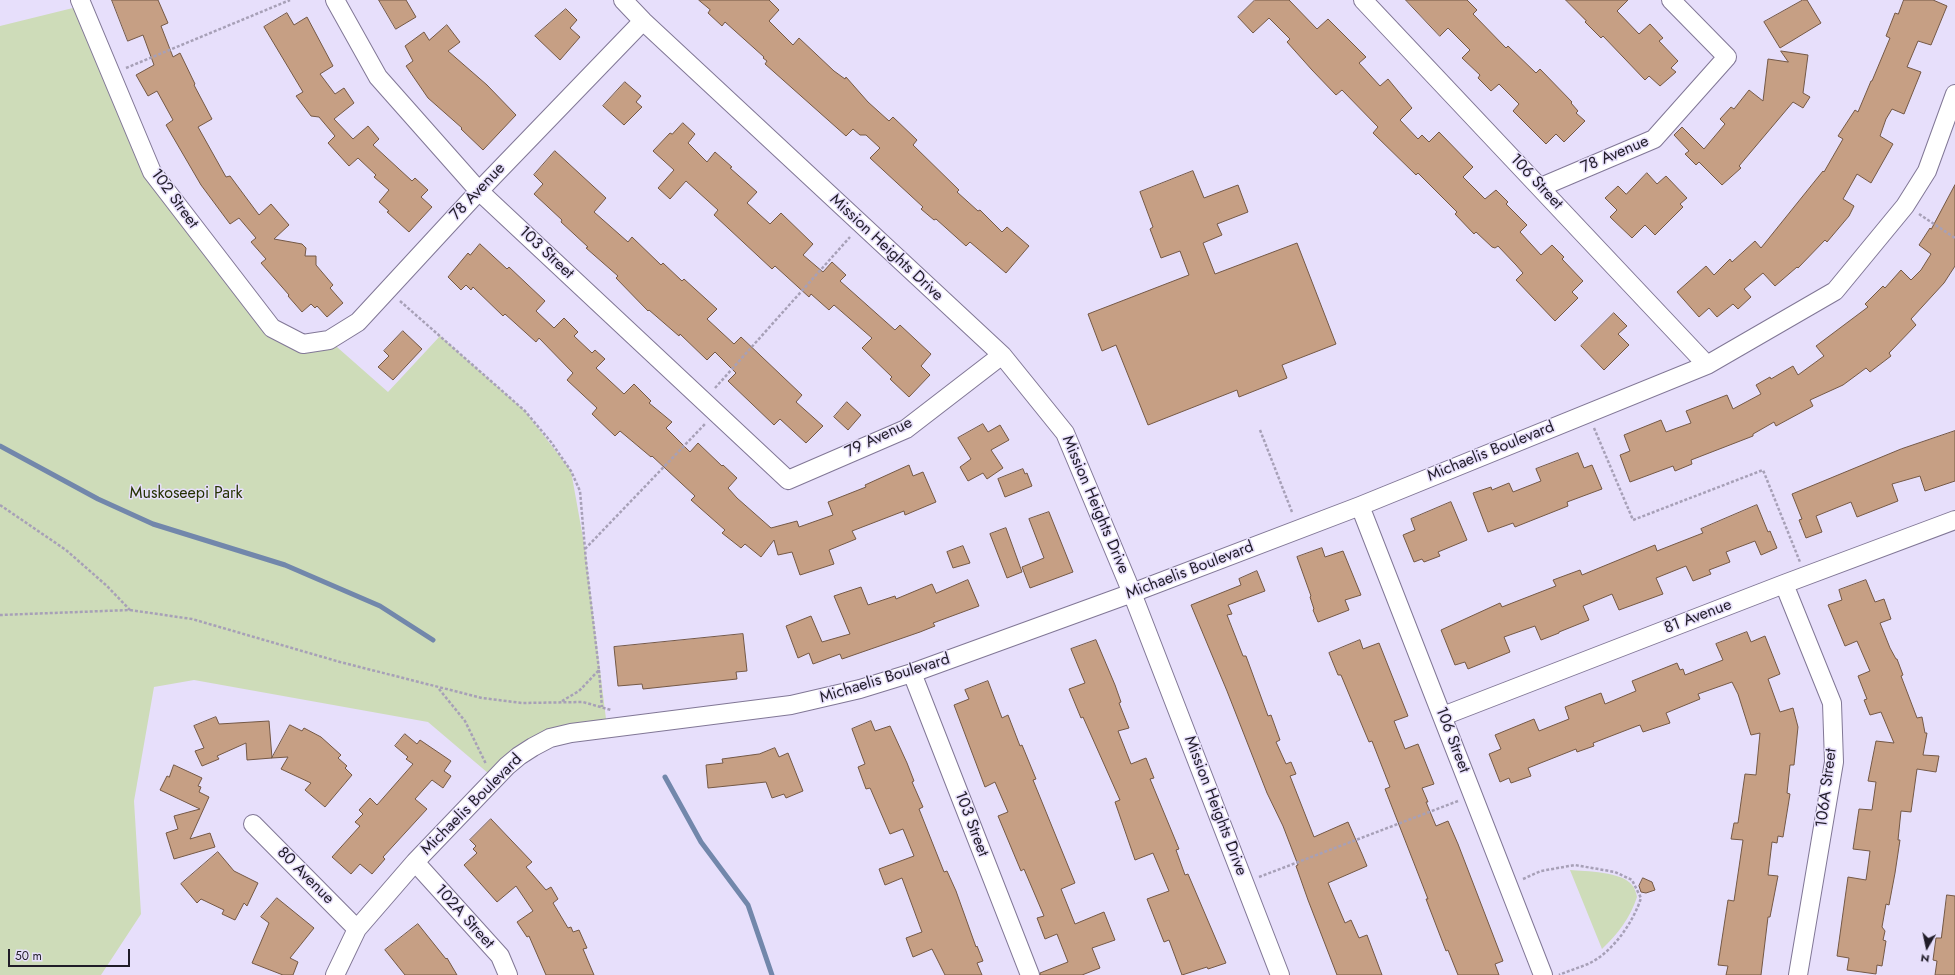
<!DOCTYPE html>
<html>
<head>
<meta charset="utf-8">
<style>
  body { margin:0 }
  #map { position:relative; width:1955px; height:975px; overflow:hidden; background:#e7dffb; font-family:Jost,sans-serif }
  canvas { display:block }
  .north { position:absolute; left:1907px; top:927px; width:40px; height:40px; -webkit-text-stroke:3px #e7dffb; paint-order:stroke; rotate:189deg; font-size:11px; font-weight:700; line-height:16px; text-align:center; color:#201c28 }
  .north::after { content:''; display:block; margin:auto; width:14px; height:18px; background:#201c28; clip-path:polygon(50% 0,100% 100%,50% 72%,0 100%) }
  .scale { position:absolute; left:8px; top:949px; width:122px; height:18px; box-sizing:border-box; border:2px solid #201c28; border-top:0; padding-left:5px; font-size:12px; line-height:14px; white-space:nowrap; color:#201c28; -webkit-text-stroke:3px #e7dffb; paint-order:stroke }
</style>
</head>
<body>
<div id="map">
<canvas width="1955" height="975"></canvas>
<div class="north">N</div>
<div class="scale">50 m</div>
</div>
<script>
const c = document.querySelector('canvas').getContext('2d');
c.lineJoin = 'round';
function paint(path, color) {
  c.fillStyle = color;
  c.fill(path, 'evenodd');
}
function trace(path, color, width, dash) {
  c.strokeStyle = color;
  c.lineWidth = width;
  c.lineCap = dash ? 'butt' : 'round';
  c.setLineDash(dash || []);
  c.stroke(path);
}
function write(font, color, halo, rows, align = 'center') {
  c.font = font + ' Jost,sans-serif';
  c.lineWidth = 3;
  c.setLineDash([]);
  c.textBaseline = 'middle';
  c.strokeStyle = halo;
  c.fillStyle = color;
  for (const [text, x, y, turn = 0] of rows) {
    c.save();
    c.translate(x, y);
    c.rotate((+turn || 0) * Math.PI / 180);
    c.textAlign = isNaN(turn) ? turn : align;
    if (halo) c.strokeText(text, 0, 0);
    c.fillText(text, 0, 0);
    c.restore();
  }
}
paint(new Path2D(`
  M81,6L152,172L272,328L329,340L388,392L440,336L525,411L571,471L585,549L607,727L571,733L495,779L428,722L194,680L154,687L134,801L141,914L101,975H0V26Z
  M1570,870C1585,871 1623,872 1632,885C1635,888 1636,893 1637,897C1630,918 1618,934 1602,949Z`), '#cedcb9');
trace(new Path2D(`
  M0,446L98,499L153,524L285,565L380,606L433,640
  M665,777L701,842L748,905L772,975`), '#7287ab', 5);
const building = new Path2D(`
  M112,0H158L168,23L161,26L173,57L180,53L195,84L194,85L212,119L198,127L226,177L230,176L259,215L271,204L289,225L274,239L302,244L306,248L305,256H316V265L333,285L330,288L343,303L327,317L317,306L315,308L311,304L302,312L288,296L289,295L261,263L266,259L251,242L256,238L239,218L230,224L201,185L166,125L173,120L157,91L148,96L136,75L154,65L143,35L128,41Z
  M379,0H406L416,17L396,29Z
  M699,0H769L779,10L769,21L793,45L799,38L834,71L845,79L846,77L868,102L889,121L893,117L917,140L913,145L959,190L957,192L978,211L980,210L1002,232L1007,227L1029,246L1006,273L970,242L966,246L936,219L934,220L921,209L923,207L870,158L880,148L866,135H860L853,129L846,136L765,64L767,61L763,58L764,57L725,22L722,26L708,13L710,10Z
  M1255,0H1289L1317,29L1328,19L1366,57L1359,63L1380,86L1388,79L1412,108L1400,120L1418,139L1422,135L1429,142L1439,132L1473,167L1463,177L1485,199L1496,190L1508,202L1506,204L1527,225L1520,232L1541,255L1552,245L1564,257L1562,259L1583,281L1572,292L1578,298L1555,321L1516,280L1523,273L1516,265L1498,246L1495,248L1492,247L1476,232L1474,234L1455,214L1457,212L1418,173L1416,175L1373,133L1378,127L1342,90L1336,95L1312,70L1287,42L1290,39L1269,18L1253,33L1238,17Z
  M1406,0H1467L1477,10L1473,14L1506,48L1508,46L1536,73L1540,69L1572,102L1571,103L1578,111L1576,113L1585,121L1564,142L1556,134L1546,144L1513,111L1519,104L1499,84L1491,91L1478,78L1480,75L1462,58L1470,50L1448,28L1440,36Z
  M1566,0H1628L1617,11L1639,34L1650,24L1663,38L1659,41L1678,61L1671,68L1676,72L1660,86L1649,76L1645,80L1603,36L1601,38L1585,22L1586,21Z
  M1803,0H1807L1821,23L1780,48L1764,22Z
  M1904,0H1933L1947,6L1931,45L1918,41L1907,67L1921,72L1904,114L1892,109L1886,119L1880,136L1893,144L1871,183L1857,174L1843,199L1854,206L1849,216L1827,242L1825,240L1798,268L1797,267L1775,286L1763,273L1744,289L1751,297L1738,309L1733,304L1717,317L1709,308L1699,317L1677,292L1706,266L1714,275L1730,259L1732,262L1755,241L1761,248L1823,171L1824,172L1843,139L1838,136L1855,110L1858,112L1871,81H1872L1890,38L1886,36L1895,13L1898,14Z
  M566,9L577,20L570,28L580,37L560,60L535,36Z
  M287,13L294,25L307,17L333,66L320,74L335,94L344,88L354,103L334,119L353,139L368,126L379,139L373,145L412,181L415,178L428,190L421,197L432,207L409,232L387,212L389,211L379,202L389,190L374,177L376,175L358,158L349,166L328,143L335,136L319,117L311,116L296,96L303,92L264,27Z
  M447,25L460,42L448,51L487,85L516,115L483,150L461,129L462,128L428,98L406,66L413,61L405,46L424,32L429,40Z
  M1781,51L1808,55L1803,93L1810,97L1803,108L1793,102L1739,166L1741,168L1722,185L1699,162L1696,165L1685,154L1689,151L1674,135L1682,127L1704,149L1725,124L1720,119L1731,107L1734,109L1749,90L1763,101L1768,59L1788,62Z
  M625,82L641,96L636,102L642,107L624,125L603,106Z
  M683,123L695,134L688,143L707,162L715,152L732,167L730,168L757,192L747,203L770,224L781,213L813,244L803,255L823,272L832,262L846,275L840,281L895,330L900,325L931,354L921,366L930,375L909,397L890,379L892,377L862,348L872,338L834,305L829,310L811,294L809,297L775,266L772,269L714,215L718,210L686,181L670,199L658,188L674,170L653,151L670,133L672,134Z
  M555,151L606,198L594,212L628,242L632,237L661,265L663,263L682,281L684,279L717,309L707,319L734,344L741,337L802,395L796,402L823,426L806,443L780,419L774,425L728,381L736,373L715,352L707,360L680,334L679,336L649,310L648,311L616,278L618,276L586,248L588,247L561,222L562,220L534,194L543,184L534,175Z
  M1193,171L1204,198L1238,185L1248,212L1217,224L1222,235L1203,243L1215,274L1297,243L1336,344L1282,365L1287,378L1239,397L1237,390L1148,425L1116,345L1102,351L1088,314L1189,275L1180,251L1161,258L1150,229L1153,227L1140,192Z
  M1647,173L1657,184L1666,176L1687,198L1680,204L1683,207L1655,235L1645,225L1632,238L1610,217L1617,210L1605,198L1618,186L1626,194Z
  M1955,185V266L1944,283L1911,319L1916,325L1889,353L1891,356L1870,372L1866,368L1843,385L1810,400L1813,406L1776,426L1774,422L1753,434V436L1691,460L1692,464L1675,471L1673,466L1630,482L1620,455L1630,451L1624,435L1661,420L1666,432L1691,423L1686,411L1727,395L1733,409L1761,394L1756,385L1770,377L1771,379L1793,366L1798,375L1824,356L1816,346L1868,307L1865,304L1883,286L1885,288L1901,270L1911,280L1921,270L1931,254L1919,245L1930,228L1931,229Z
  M480,244L507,269L509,267L545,301L536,311L554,328L564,318L578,332L574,336L592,353L595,350L605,359L596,368L624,394L634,384L651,401L649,403L672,422L666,428L690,452L698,443L722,466L723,465L737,478L728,488L737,498L771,528L797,521L799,527L833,515L828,502L866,487L865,485L909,465L913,476L923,472L936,502L905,515L904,511L852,531L856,539L829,550L834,564L800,575L792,552L778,555L774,540L761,557L745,544L741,548L722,533L725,530L691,500L695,496L652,456L651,457L620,431L615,436L592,414L597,408L567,380L573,373L539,338L536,342L505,314L503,316L473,287L471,290L466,285L461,290L448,277L468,253L470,255Z
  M1614,313L1627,326L1618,334L1629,345L1604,370L1581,346Z
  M403,331L422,349L393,380L378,367L389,356L384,351Z
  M847,402L861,415L848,430L834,417Z
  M983,424L988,432L1000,425L1009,440L991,450L1003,468L987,479L983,473L968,481L960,467L971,459L958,438Z
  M1955,431V481L1925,491L1920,476L1892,484L1898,501L1857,517L1851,502L1816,516L1822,532L1806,538L1799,520L1802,519L1792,494L1901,449Z
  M1578,453L1584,468L1592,465L1602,489L1567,502L1568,506L1515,527L1513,523L1488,532L1473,493L1491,487L1492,490L1509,483L1513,492L1541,481L1536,469Z
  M1023,469L1025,474L1027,473L1032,486L1005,497L998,479Z
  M1451,502L1467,540L1438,552L1440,556L1424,562L1422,559L1414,562L1403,535L1415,530L1411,519Z
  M1757,505L1768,532L1770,531L1777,548L1761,555L1755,541L1726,552L1730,562L1709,570L1711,574L1693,581L1686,566L1656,578L1663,594L1619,610L1612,594L1583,606L1589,620L1559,632V633L1541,640L1535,626L1504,637L1510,652L1468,669L1465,662L1455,665L1441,630L1500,603L1502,607L1556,586L1553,580L1580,570L1582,575L1655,545L1657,551L1703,533L1701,529Z
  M1049,512L1073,572L1030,588L1022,567L1044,558L1029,519Z
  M1006,528L1022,572L1007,578L990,534Z
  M963,546L970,563L953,568L947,552Z
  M1322,548L1325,557L1343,551L1361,595L1345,600L1349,610L1318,622L1313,610L1314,609L1310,597L1311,596L1297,557Z
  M1257,571L1265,591L1228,605L1232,614L1227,615L1243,656H1246L1268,716L1271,715L1280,740L1276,742L1286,764L1291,762L1296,774L1290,776L1314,837L1348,822L1362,854L1367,866L1328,883L1345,923L1351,920L1359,938L1367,935L1382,975H1337L1308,900L1296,866L1298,865L1283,826L1267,793L1227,691L1191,605L1241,585L1239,579Z
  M968,580L979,606L933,623L935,626L920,632L842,659L840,654L813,664L809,653L798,658L786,626L811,616L822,642L850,634L834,596L861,587L868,605L895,596L896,599L932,584L936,593Z
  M1866,580L1875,602L1884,599L1891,619L1880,623L1890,648L1896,659H1897L1903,675L1901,676L1917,718L1922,717L1925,733H1927L1923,755L1939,756L1936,772L1917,769L1911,812L1901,811L1898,840H1900L1895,873L1889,905L1886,904L1882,927L1885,931L1883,940L1886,941L1882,966L1877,965L1876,974L1847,970L1849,958L1837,956L1848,877L1866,880L1870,851L1853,849L1859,809L1872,810L1876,782L1868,781L1876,741L1894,743L1881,712L1870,715L1864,700L1867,699L1858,676L1870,671L1857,641L1845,646L1828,605L1842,600L1839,590Z
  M1747,632L1751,642L1765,636L1780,674L1768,679L1780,712L1793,708L1798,727L1794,765H1790L1787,793L1790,794L1783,837L1778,836L1777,843L1772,842L1768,875L1778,876L1770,917H1768L1761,975H1726L1728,966L1718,965L1728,900L1734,901L1743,840L1731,839L1734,823H1738L1745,774L1756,775L1760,733L1751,735L1738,694L1732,682L1698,694L1700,699L1666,713L1670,723L1643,732L1640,725L1637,726L1593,743L1594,746L1577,752L1576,749L1528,768L1531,776L1511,783L1509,778L1500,782L1489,754L1501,749L1495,735L1534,719L1539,731L1569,719L1565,707L1601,693L1605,704L1636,691L1632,681L1677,663L1680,670L1683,669L1685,675L1723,660L1716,644Z
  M743,634L747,671L736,672L737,679L643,689L642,684L618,686L614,647Z
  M1096,640L1115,685L1121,702L1119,703L1129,728L1118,731L1131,764L1146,758L1154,778L1150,779L1179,849L1176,850L1185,875L1188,874L1226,963L1208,969L1207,967L1182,975L1169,940L1164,942L1147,899L1169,891L1153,853L1135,860L1115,802L1120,800L1083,717L1081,718L1069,689L1085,683L1071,649Z
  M1360,640L1363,649L1379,643L1408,716L1394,721L1405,749L1418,744L1434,784L1422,788L1428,802H1426L1436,826L1448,821L1458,844L1503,961L1495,964L1499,975H1458L1448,950L1446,951L1426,899H1428L1385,789L1390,787L1372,741L1369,742L1341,675H1338L1329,653Z
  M988,681L1002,718L1008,715L1020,746L1022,745L1036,779L1033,780L1075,883L1061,889L1075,924L1104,912L1115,940L1092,948L1100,968L1082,975H1040V973L1068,962L1057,934L1045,939L1037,918L1044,916L1024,869L1021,871L998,816L1008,812L995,782L985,787L954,705L969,699L965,690Z
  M216,717L219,724L269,721L272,758L247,760L246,743L217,756L219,759L202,766L195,751L204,748L194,726Z
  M871,721L875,731L890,726L907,763L914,781L912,782L923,807L919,809L944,872L947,871L956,891L976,947L977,946L983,961L977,963L982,975H945L932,949L913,957L906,938L922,932L902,878L885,885L879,869L914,856L903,829L890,834L871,790L870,788L866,789L858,767L865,764L852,729Z
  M290,725L302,731L304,728L321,737L341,755L338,758L347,766L345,768L352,775L325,807L305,790L311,783L281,769L288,757L272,758Z
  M405,734L417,744L420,740L451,761L444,771L451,776L443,788L432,780L415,799L427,809L383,857L385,859L372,874L360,864L351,874L332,857L360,826L355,822L363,814L359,810L370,798L377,805L413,764L406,759L408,757L395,746Z
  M775,748L779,757L788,753L803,791L786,798L784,794L772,798L766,782L708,788L706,765L723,763L722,759L759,754Z
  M174,765L202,778L198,786L201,787L199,792L209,797L190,839L210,833L215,847L174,859L166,833L178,829L174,816L200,809L160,790L167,776L169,777Z
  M491,819L532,862L526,867L546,890L551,887L558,899L553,903L568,928L571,927L573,932L579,930L587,948L583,949L594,975H546L529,936L527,937L517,922L533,911L516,886L497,902L464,865L477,853L473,849L476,846L470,840Z
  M218,852L234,871L258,883L247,906L244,903L235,920L222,914L224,910L201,899L197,903L181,884Z
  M1643,878L1652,882L1655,890L1646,893L1641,892L1639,886Z
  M1947,895L1955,896V975H1935L1937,961L1933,960L1936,938H1941Z
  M277,898L314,928L290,958L298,962L293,975H283L252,963L269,923L261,917Z
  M418,924L446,959L447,958L457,975H405L385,950Z`);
paint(building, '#c69f84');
trace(building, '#745845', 1);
const minor = new Path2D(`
  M80,0L152,172L272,328L303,344L329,340L358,322L479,191L643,21
  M335,0L378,77L479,191L788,480L906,429L1002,355
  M623,0L643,21L1002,355L1065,433L1132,593L1280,975
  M1363,0L1707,365
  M1541,187L1654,139L1727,57L1671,0
  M1360,506L1543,975
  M1784,584L1832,703L1834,762L1798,975
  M912,673L1030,975
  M1443,716L1784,584L1955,520
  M253,824L357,929
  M415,862L500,956L508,975
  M335,975L357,929L415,862L507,766L519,756L533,747L550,738L571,733L791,705L860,689L912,673L1132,593L1360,506L1707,365L1835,291L1905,206L1927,171L1955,94`);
trace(minor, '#817796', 20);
trace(new Path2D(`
  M126,68L290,0
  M1919,214L1955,238
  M400,301L525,411L551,442L571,471L580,491L586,561L599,670L579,691L562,701
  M715,388L850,237
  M1594,428L1633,520L1763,470L1800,562
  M1260,430L1292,512
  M0,505L66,550L107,586L130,610L0,615
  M585,549L705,424
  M130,610L192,619L340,662L482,698L522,703L583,702L611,710
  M599,670L602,707
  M439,689L465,721L486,764
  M1259,877L1458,801
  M1523,879L1541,871L1575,865L1615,872L1632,880L1641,898C1633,923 1612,953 1588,964C1578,968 1568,971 1559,975`), '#a7a0b7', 2.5, [3, 2]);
trace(minor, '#fff', 18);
write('16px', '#201c28', '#e7dffb', [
  ["78 Avenue",1615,155,-23],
  ["106 Street",1536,182,47],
  ["78 Avenue",478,192,-47],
  ["102 Street",174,199,54],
  ["Mission Heights Drive",886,248,43],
  ["103 Street",546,253,43],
  ["79 Avenue",879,438,-26],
  ["Michaelis Boulevard",1491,452,-22],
  ["Mission Heights Drive",1095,505,67],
  ["Michaelis Boulevard",1190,571,-21],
  ["81 Avenue",1698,617,-21],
  ["Michaelis Boulevard",885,679,-17],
  ["106 Street",1452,740,69],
  ["106A Street",1827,788,-83],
  ["Michaelis Boulevard",472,805,-45],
  ["Mission Heights Drive",1215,806,69],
  ["103 Street",971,824,69],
  ["80 Avenue",305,876,45],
  ["102A Street",464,917,48]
]);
write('16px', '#253202', '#e7dffb', [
  ["Muskoseepi Park",186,494]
]);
</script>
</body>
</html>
